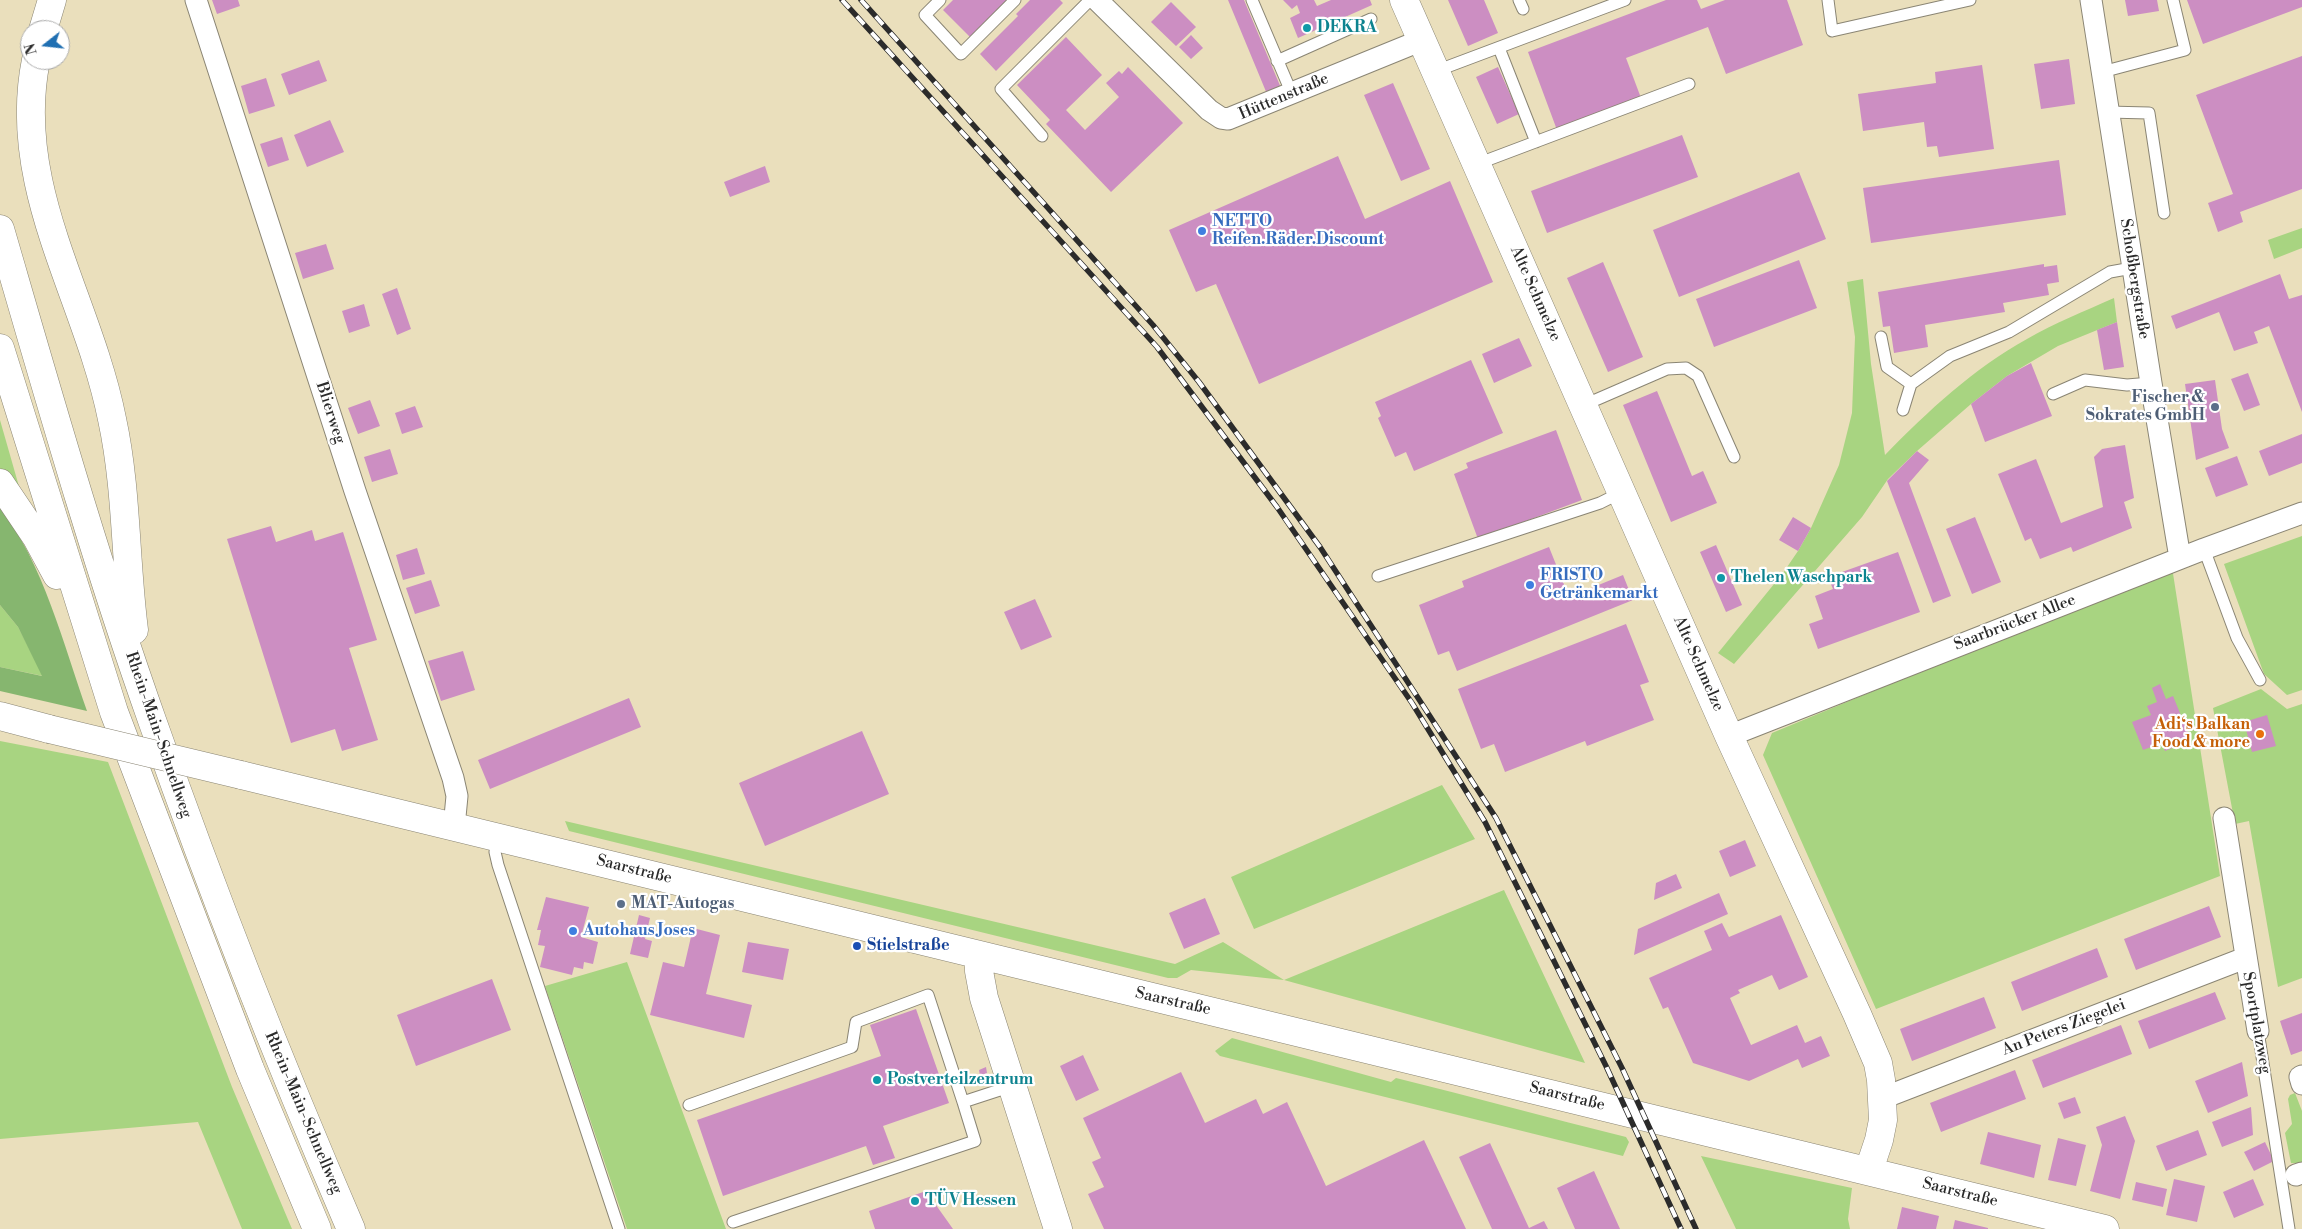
<!DOCTYPE html>
<html>
<head>
<meta charset="utf-8">
<style>
  body { margin:0 }
  #map { position:relative; width:2302px; height:1229px; overflow:hidden; background:#eadfbc; font-family:"Libre Bodoni",serif }
  canvas { display:block }
  .north { position:absolute; left:20px; top:20px; width:50px; height:50px; box-sizing:border-box; background:#fff; border:1px solid #aaa; border-radius:50%; rotate:254deg; font-size:14px; font-weight:700; line-height:20px; text-align:center; color:#2b2b2b }
  .north::after { content:''; display:block; margin:auto; width:18px; height:22px; background:#1f6fb2; clip-path:polygon(50% 0,100% 100%,50% 72%,0 100%) }
</style>
</head>
<body>
<div id="map">
<canvas width="2302" height="1229"></canvas>
<div class="north">N</div>
</div>
<script>
const c = document.querySelector('canvas').getContext('2d');
c.lineJoin = 'round';
function paint(path, color) {
  c.fillStyle = color;
  c.fill(path, 'evenodd');
}
function trace(path, color, width, dash) {
  c.strokeStyle = color;
  c.lineWidth = width;
  c.lineCap = dash ? 'butt' : 'round';
  c.setLineDash(dash || []);
  c.stroke(path);
}
function write(font, color, halo, rows, align = 'center') {
  c.font = font + ' "Libre Bodoni",serif';
  c.lineWidth = 4.5;
  c.setLineDash([]);
  c.textBaseline = 'middle';
  c.strokeStyle = halo;
  c.fillStyle = color;
  for (const [text, x, y, turn = 0] of rows) {
    c.save();
    c.translate(x, y);
    c.rotate((+turn || 0) * Math.PI / 180);
    c.textAlign = isNaN(turn) ? turn : align;
    if (halo) c.strokeText(text, 0, 0);
    c.fillText(text, 0, 0);
    c.restore();
  }
}
paint(new Path2D(`
  M2302,228V248L2274,259L2268,240Z
  M1863,279L1871,364L1885,455C1928,411 1973,369 2027,339C2054,323 2085,311 2114,298L2117,322L2058,346L2007,376L1971,404L1917,451L1888,479L1862,517L1734,664L1718,653L1783,573L1798,551L1811,528L1839,465L1852,413L1855,337L1847,282Z
  M0,420L22,497L0,468Z
  M2302,536V690L2287,695L2264,674L2224,564Z
  M2172,567L2220,876L1876,1009L1763,755L1772,733Z
  M0,605L18,627L43,676L0,667Z
  M2261,689L2287,709L2302,704V978L2278,987L2249,821L2235,824L2213,708Z
  M0,741L108,762L232,1087L292,1229H242L198,1122L0,1139Z
  M1442,785L1475,839L1254,929L1231,877Z
  M565,821L1175,964L1223,942L1284,980L1504,890L1585,1063L1284,980L1191,970L1177,978H1168L569,831Z
  M627,962L726,1229H627L545,986Z
  M1232,1038L1391,1082L1396,1078C1473,1097 1549,1118 1626,1137L1629,1142L1623,1156L1220,1056L1215,1051Z
  M2295,1093L2302,1111V1163H2291L2285,1133L2292,1124L2288,1099L2290,1095Z
  M1701,1156L1852,1188L1848,1219L1850,1229H1736Z`), '#a8d481');
paint(new Path2D(`
  M0,508C43,562 64,646 87,711L0,691V667L42,676L18,627L0,605Z`), '#86b66f');
paint(new Path2D(`
  M212,0H238L240,6L217,14Z
  M953,0H1007L970,37L943,10Z
  M1030,0H1060L1063,3L996,71L980,54L1018,16L1016,14Z
  M1228,0H1244L1281,88L1267,94Z
  M1283,0H1314L1317,6L1331,0H1370L1372,5L1298,38L1290,18L1300,13L1297,5L1292,9Z
  M1448,0H1484L1498,33L1468,46Z
  M1666,0H1697L1701,9L1725,0H1787L1803,45L1726,74L1708,27L1626,58L1641,98L1557,130L1528,52Z
  M2125,0H2157L2159,11L2128,16Z
  M2187,0H2302V7L2203,44Z
  M1171,2L1196,27L1176,46L1151,22Z
  M1191,35L1203,48L1191,59L1179,47Z
  M1066,37L1102,75L1066,110L1085,130L1119,97L1106,83L1119,71L1122,74L1128,67L1183,123L1111,192L1046,124L1050,120L1017,85Z
  M2302,56V189L2240,212L2243,222L2218,232L2208,203L2233,194L2196,95Z
  M2069,59L2075,104L2041,109L2034,64Z
  M319,60L327,81L289,95L281,74Z
  M1982,65L1994,149L1939,157L1937,146L1927,147L1924,122L1863,131L1858,94L1936,83L1935,72Z
  M1498,67L1519,114L1497,124L1476,77Z
  M266,78L275,106L249,114L241,86Z
  M1393,83L1430,169L1401,181L1364,95Z
  M330,120L344,152L307,167L294,135Z
  M1682,135L1698,177L1547,233L1531,191Z
  M282,137L289,160L268,167L260,144Z
  M1338,156L1365,219L1450,181L1493,282L1259,384L1216,284L1196,292L1169,230Z
  M2059,160L2066,215L1871,243L1863,188Z
  M765,166L770,182L730,197L724,182Z
  M1799,172L1826,239L1679,297L1653,230Z
  M326,244L334,269L303,279L295,253Z
  M1799,260L1817,308L1714,347L1696,299Z
  M1603,262L1643,357L1608,372L1567,278Z
  M2044,264V267L2057,265L2059,282L2047,284L2049,295L2003,303L2005,312L1925,325L1928,347L1894,353L1890,326L1883,327L1878,292Z
  M2280,274L2289,299L2302,295V412L2269,326L2254,332L2258,343L2234,351L2219,312L2176,329L2171,316Z
  M397,288L411,329L397,335L382,294Z
  M364,304L370,326L349,333L342,311Z
  M2117,322L2124,367L2104,370L2097,330Z
  M1519,338L1532,366L1494,383L1482,354Z
  M1471,360L1503,433L1414,471L1406,452L1395,457L1378,418L1381,416L1375,402Z
  M2031,363L2052,416L1985,442L1971,404L2007,376Z
  M2248,373L2260,405L2244,411L2231,379Z
  M2215,380L2222,429L2229,448L2196,460L2185,384Z
  M1657,391L1692,476L1703,471L1717,503L1671,522L1623,405Z
  M370,400L380,426L358,434L348,408Z
  M415,406L423,427L402,434L395,413Z
  M1556,430L1582,500L1478,539L1454,474L1468,468L1466,463Z
  M2302,434V463L2269,476L2259,451Z
  M2125,445L2134,498L2124,502L2132,528L2073,552L2071,547L2040,559L2031,538L2025,541L1998,474L2036,459L2061,523L2103,507L2094,457L2102,449Z
  M390,449L398,474L372,482L364,457Z
  M1917,451L1929,460L1909,483L1951,596L1933,603L1887,481Z
  M2237,456L2248,485L2216,497L2205,468Z
  M1793,517L1811,528L1798,551L1779,540Z
  M1975,517L2001,582L1972,594L1946,529Z
  M271,526L276,542L312,530L315,541L343,532L377,640L349,648L378,740L342,751L335,729L291,743L227,539Z
  M1716,545L1742,605L1726,612L1700,552Z
  M1549,547L1569,597L1623,575L1633,600L1457,671L1449,651L1438,655L1419,605L1464,587L1462,581Z
  M417,548L425,574L403,580L396,555Z
  M1898,552L1920,612L1818,649L1809,624L1823,619L1815,596L1833,589L1828,577Z
  M431,580L440,606L415,614L406,588Z
  M1035,599L1052,637L1021,650L1004,612Z
  M1626,624L1649,682L1640,685L1654,720L1587,746L1585,741L1505,772L1494,744L1481,749L1458,689Z
  M463,651L475,690L441,701L428,661Z
  M2160,684L2166,699L2173,696L2191,740L2165,751L2162,743L2143,750L2132,722L2151,715L2147,706L2157,702L2152,688Z
  M629,698L641,727L490,789L478,760Z
  M2267,715L2276,746L2252,752L2244,722Z
  M862,731L889,794L765,846L739,783Z
  M1745,840L1756,866L1730,877L1719,851Z
  M1676,874L1682,888L1654,900L1656,883Z
  M1719,893L1728,914L1634,955L1638,929Z
  M546,897L589,907L581,937L598,942L593,964L584,962L583,969L574,967L572,975L540,967L545,946L538,945L541,930H537Z
  M1205,898L1220,934L1184,949L1169,913Z
  M2209,906L2221,937L2136,970L2124,939Z
  M639,915L650,918L645,939L652,941L648,958L630,954Z
  M1781,915L1808,977L1779,990L1772,975L1738,990L1740,993L1730,998L1751,1045L1797,1025L1805,1043L1821,1036L1830,1056L1802,1068L1798,1059L1749,1081L1693,1063L1668,1007L1663,1009L1649,978L1712,950L1704,931L1722,923L1729,937Z
  M693,928L720,935L706,994L752,1005L744,1038L650,1015L663,962L684,967Z
  M748,942L789,949L783,980L742,972Z
  M2097,948L2108,977L2022,1011L2011,982Z
  M492,979L511,1030L416,1066L397,1015Z
  M2215,992L2226,1019L2149,1049L2138,1021Z
  M1984,997L1996,1028L1912,1061L1900,1029Z
  M916,1009L949,1103L883,1126L895,1158L873,1165L866,1146L723,1196L697,1120L881,1056L870,1025Z
  M2302,1013V1051L2291,1055L2280,1021Z
  M2121,1025L2132,1054L2043,1088L2032,1060Z
  M1083,1055L1099,1090L1076,1101L1060,1066Z
  M2242,1062L2248,1096L2208,1113L2195,1081Z
  M986,1067L987,1073L980,1076L979,1070Z
  M2015,1070L2026,1099L1941,1132L1930,1103Z
  M1181,1072L1205,1123L1256,1099L1263,1114L1287,1102L1326,1186L1424,1140L1466,1229H1104L1088,1194L1104,1187L1092,1162L1101,1158L1083,1118Z
  M2075,1097L2081,1113L2064,1119L2058,1103Z
  M2251,1107L2253,1135L2222,1147L2212,1122Z
  M2125,1116L2135,1141L2120,1199L2090,1191L2102,1145L2096,1127Z
  M2198,1130L2207,1155L2166,1171L2156,1146Z
  M1988,1132L2041,1145L2034,1178L1980,1164Z
  M2058,1138L2086,1145L2076,1186L2048,1180Z
  M2265,1142L2274,1161L2254,1171L2244,1152Z
  M1490,1143L1529,1228L1544,1221L1548,1229H1492L1459,1157Z
  M1594,1171L1620,1229H1575L1557,1188Z
  M2174,1179L2205,1186L2197,1222L2166,1215Z
  M2253,1179L2264,1205L2234,1218L2223,1192Z
  M2136,1182L2167,1189L2163,1207L2132,1200Z
  M926,1191L953,1229H875L869,1211Z
  M1902,1207L1939,1216L1936,1229H1897Z
  M1955,1220L1988,1228V1229H1953Z`), '#cc8ec2');
const lane = new Path2D(`
  M940,0L925,15L961,54L1015,0
  M1252,0L1292,94
  M1519,0L1523,9
  M1828,0L1832,31L1970,0
  M1499,48L1536,142
  M1277,61L1371,19
  M1436,71L1625,0
  M2102,72L2185,50L2173,0
  M2107,112L2149,113L2164,213
  M1042,136L1001,89L1090,0
  M1477,164L1689,84
  M1881,337L1887,367L1911,384
  M2053,394L2085,380L2127,385L2151,383
  M1584,405L1667,369L1686,368L1698,376L1734,457
  M1903,410L1911,384L1950,356L2009,332L2110,272L2132,268
  M2204,549L2237,638L2260,680
  M1378,576L1600,503L1622,492
  M497,837L495,852L498,865L619,1229
  M2258,1031L2289,1229
  M689,1105L852,1047L856,1022L928,995L963,1102
  M733,1222L975,1141L963,1102L1012,1086`);
const street = new Path2D(`
  M196,0L355,491L453,778L457,796L454,827
  M1097,0L1209,110L1221,118L1228,119L1422,40
  M2091,0L2151,383L2180,558
  M1729,736L2204,549L2302,513
  M2224,818L2258,1031
  M2302,1076L2300,1077L2302,1084
  M1883,1098L2245,958
  M2296,1175L2302,1173`);
const secondary = new Path2D(`
  M1404,0L1729,736L1857,1014L1878,1063L1881,1080L1883,1120L1879,1140L1869,1170
  M0,716L49,729
  M241,775C862,928 1484,1076 2105,1229
  M979,956V971L984,998L1058,1229`);
const highway = new Path2D(`
  M43,30L52,0
  M36,60C10,188 88,298 112,419C127,488 125,560 134,630
  M0,229C48,394 95,560 153,723C213,894 279,1062 351,1229
  M0,348L114,712L250,1069L317,1229
  M0,483L37,538L57,575`);
trace(lane, '#8a8574', 13);
trace(street, '#8a8574', 23);
trace(secondary, '#8a8574', 29);
trace(highway, '#8a8574', 29);
trace(lane, '#fff', 11);
trace(street, '#fff', 21);
trace(secondary, '#fff', 28);
trace(highway, '#fff', 28);
const rail = new Path2D(`
  M842,0L1157,347L1277,507L1412,703L1485,822L1606,1066L1681,1229
  M861,0L1153,325L1199,382L1320,547L1496,818L1622,1068L1696,1229`);
trace(rail, '#2b2b2b', 5.5);
trace(rail, '#fff', 4, [11]);
const secondaryBridge = new Path2D(`
  M49,729L241,775`);
trace(secondaryBridge, '#8a8574', 29, []);
trace(secondaryBridge, '#fff', 28);
for (const [x, y, r, color] of [
  [1307,28,5,"#0f9aa8"],
  [1202,231,5,"#3f7fe0"],
  [2215,407,5,"#5c6f8a"],
  [1721,578,5,"#0f9aa8"],
  [1530,585,5,"#3f7fe0"],
  [2260,734,5,"#e8710a"],
  [621,904,5,"#5c6f8a"],
  [573,931,5,"#3f7fe0"],
  [857,946,5,"#1a4fb4"],
  [877,1080,5,"#0f9aa8"],
  [915,1201,5,"#0f9aa8"]
]) {
  const dot = new Path2D();
  dot.arc(x, y, r, 0, 2 * Math.PI);
  c.fillStyle = color;
  c.fill(dot);
  trace(dot, '#fff', 2);
}
write('bold 16px', '#0d838f', '#fff', [
  ["DEKRA",1317,28],
  ["Thelen Waschpark",1731,578],
  ["Postverteilzentrum",887,1080],
  ["TÜV Hessen",925,1201]
], 'left');
write('16px', '#2b2b2b', '#fff', [
  ["Hüttenstraße",1284,97,-23],
  ["Schoßbergstraße",2134,279,81],
  ["Alte Schmelze",1535,294,66],
  ["Blierweg",330,413,72],
  ["Saarbrücker Allee",2015,623,-21],
  ["Alte Schmelze",1698,664,66],
  ["Rhein-Main-Schnellweg",158,735,71],
  ["Saarstraße",634,870,14],
  ["Saarstraße",1173,1002,13],
  ["Sportplatzweg",2256,1023,80],
  ["An Peters Ziegelei",2064,1028,-21],
  ["Saarstraße",1567,1097,14],
  ["Rhein-Main-Schnellweg",303,1113,67],
  ["Saarstraße",1960,1193,14]
]);
write('bold 16px', '#366cbe', '#fff', [
  ["NETTO",1212,222],
  ["Reifen.Räder.Discount",1212,240],
  ["FRISTO",1540,576],
  ["Getränkemarkt",1540,594],
  ["Autohaus Joses",583,931]
], 'left');
write('bold 16px', '#4e5e75', '#fff', [
  ["Fischer &",2205,398],
  ["Sokrates GmbH",2205,416],
  ["MAT-Autogas",631,904,"left"]
], 'right');
write('bold 16px', '#c56008', '#fff', [
  ["Adi‘s Balkan",2250,725],
  ["Food & more",2250,743]
], 'right');
write('bold 16px', '#164399', '#fff', [
  ["Stielstraße",867,946]
], 'left');
</script>
</body>
</html>
